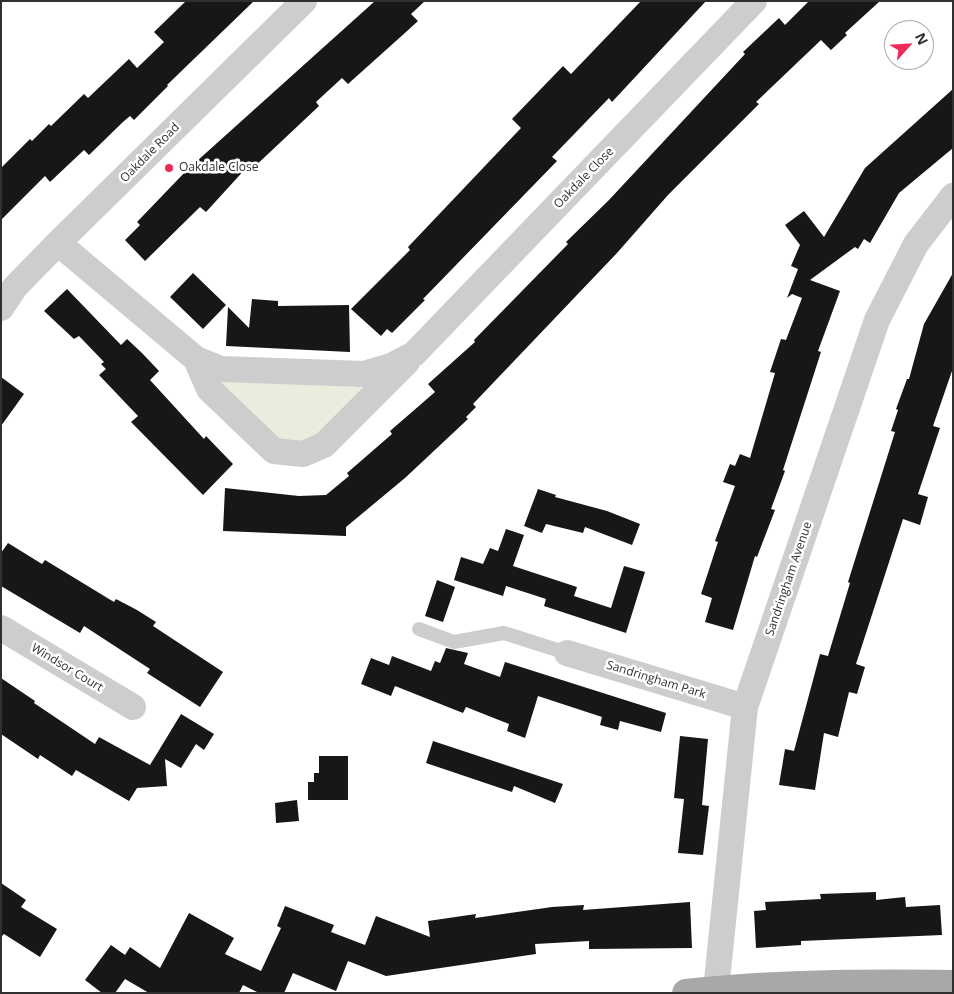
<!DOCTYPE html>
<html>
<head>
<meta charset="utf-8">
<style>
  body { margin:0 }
  #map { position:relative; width:954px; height:994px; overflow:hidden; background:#fff; font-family:"Open Sans",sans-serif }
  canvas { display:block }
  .frame { position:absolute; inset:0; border:2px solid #303030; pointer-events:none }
  .north { position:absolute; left:884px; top:20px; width:50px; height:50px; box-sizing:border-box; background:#fff; border:1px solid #acacac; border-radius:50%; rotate:64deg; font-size:14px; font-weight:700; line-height:20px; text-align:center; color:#303030 }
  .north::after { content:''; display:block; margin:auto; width:18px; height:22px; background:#ef2a57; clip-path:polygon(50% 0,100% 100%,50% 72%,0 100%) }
</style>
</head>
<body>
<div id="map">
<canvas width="954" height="994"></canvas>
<div class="frame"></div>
<div class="north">N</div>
</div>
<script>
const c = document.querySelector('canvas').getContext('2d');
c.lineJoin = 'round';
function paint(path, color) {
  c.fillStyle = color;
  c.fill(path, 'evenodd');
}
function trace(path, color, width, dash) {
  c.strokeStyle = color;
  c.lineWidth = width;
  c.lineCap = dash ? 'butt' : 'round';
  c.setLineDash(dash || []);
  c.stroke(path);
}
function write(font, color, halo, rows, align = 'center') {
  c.font = font + ' "Open Sans",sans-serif';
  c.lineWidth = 5;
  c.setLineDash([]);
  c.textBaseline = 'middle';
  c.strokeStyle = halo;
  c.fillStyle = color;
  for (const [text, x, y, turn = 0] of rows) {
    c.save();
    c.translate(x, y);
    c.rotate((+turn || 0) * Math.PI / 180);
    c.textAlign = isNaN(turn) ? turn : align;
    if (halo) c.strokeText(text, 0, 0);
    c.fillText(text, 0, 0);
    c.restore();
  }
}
paint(new Path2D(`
  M216,378L364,386L368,388L313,443L273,442Z`), '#e8eddd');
paint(new Path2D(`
  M186,1H254L167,85L168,86L134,120L130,116L124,121L89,155L84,150L50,182L45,176L1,220V168L30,139L32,141L49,124L51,126L84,94L88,98L129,59L137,68L164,42L154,32Z
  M375,1H425L411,14L418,21L406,32L348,84L342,78L316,102L319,106L251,170L248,166L206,212L200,207L145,261L125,240L140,225L137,222L187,170Z
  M641,1H706L612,102L609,98L552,157L557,161L423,299L425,300L392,333L387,329L381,336L351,309L410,250L408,247L521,128L512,119L563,66L571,74Z
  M809,1H880L845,33L847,35L831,50L821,40L756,102L759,104L668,195L617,253L473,404L476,407L466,417L468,419L405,478L346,527V536L223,531L225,488L299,496L326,495L349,476L347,473L392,434L390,431L435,392L428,384L475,342L474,340L568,244L566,242L609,200L745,54L743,52L779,18L785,25Z
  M953,89V148L899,193L870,243L864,239L858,249L855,247L810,280L840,291L818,351L821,352L783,470L785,471L771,509L775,510L757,557L755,556L733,630L705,622L712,598L701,594L718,542L715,541L735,486L723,482L730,464L735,466L740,454L750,458L775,373L770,372L781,339L786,340L802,298L792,294L787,298L798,269L791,266L800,245L785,225L804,211L824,237L865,168Z
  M193,273L226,305L203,329L170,297Z
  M953,273V368L933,426L940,428L918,494L928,497L920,525L903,519L856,664L865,667L857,694L849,692L838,737L824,733L815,790L779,785L785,749L794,751L820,654L828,656L850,583L848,582L895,432L891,431L898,410L896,409L907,379H909L924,324Z
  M67,289L121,345L127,339L142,353L159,371L150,380L204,439L206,436L233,464L203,495L131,422L138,416L99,375L106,369L101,364L104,362L79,336L74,339L44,311Z
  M252,299L278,301V306L349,305L350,352L226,346L228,307L249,328Z
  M1,377L24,394L1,426Z
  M538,489L556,495L555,497L607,511L640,524L632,545L585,527L583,533L546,524L542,533L524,526Z
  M506,529L524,535L513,566L577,587L574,596L611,608L624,566L645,572L626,633L544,606L546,599L506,586L503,596L454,580L461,557L483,564L490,548L498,551Z
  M8,543L42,564L45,560L114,602L116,599L137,610L156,622L153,626L223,672L200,707L147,673L150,669L84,626L80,633L1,586V553Z
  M437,580L455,587L443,622L425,616Z
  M446,648L468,653L464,664L500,677L505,662L666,713L661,732L620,721L618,730L600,725L602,717L538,696L525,738L507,731L509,724L466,707L463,713L395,686L391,696L361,684L371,658L389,665L392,656L431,671L435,661L440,663Z
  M1,678L35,701L34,703L95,744L99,737L150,765L181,714L214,734L204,750L196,744L181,768L165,759L167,786L137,788L129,801L76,770L72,776L40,755L38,759L1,734Z
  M680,736L708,739L702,805L709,806L703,855L678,853L684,799L674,798Z
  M433,741L563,784L555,803L514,786L512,792L426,763Z
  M319,756H348V800H308V782H314V773H319Z
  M297,800L299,821L276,823L275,803Z
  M1,883L26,900L21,907L57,929L40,957L4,934L1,937Z
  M876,892V900L905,897L906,907L940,905L942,935L801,941V945L756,948L754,911L766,910L765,902L821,899L820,894Z
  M690,902L692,948L589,949V941L535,944L536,954L386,976L348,961L336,991L293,973L284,993H259L243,985L239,993H149L125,979L115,993H102L85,980L111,945L125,955L130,947L160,968L189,913L234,938L225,954L261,971L281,928L277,926L285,906L334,925L331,932L365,945L376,916L430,937L428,921L476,914L475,918L552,907L584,905L583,910Z`), '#171717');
trace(new Path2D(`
  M419,629L454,642L504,633L567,653`), '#cdcdcd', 14);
trace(new Path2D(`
  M58,243L196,359L221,369L364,374L391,366L414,354L754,1
  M1,308L15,287L58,243L304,1
  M196,359L209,389L274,451L303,454L324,445L407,362
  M1,628L133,707
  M567,653L745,707
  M716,990L745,707L877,320L916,244L953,196`), '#cdcdcd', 26);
trace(new Path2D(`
  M686,993C774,983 864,983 953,984`), '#a8a8a8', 28);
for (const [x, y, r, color] of [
  [169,168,5,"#ef2a57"]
]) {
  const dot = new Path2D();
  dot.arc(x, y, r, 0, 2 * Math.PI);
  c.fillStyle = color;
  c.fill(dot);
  trace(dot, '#fff', 2);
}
write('12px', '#303030', '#fff', [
  ["Oakdale Road",150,153,-45],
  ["Oakdale Close",584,178,-46],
  ["Sandringham Avenue",789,579,-71],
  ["Windsor Court",67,668,31],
  ["Sandringham Park",656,680,17]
]);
write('12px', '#303030', '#fff', [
  ["Oakdale Close",179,168]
], 'left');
</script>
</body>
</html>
